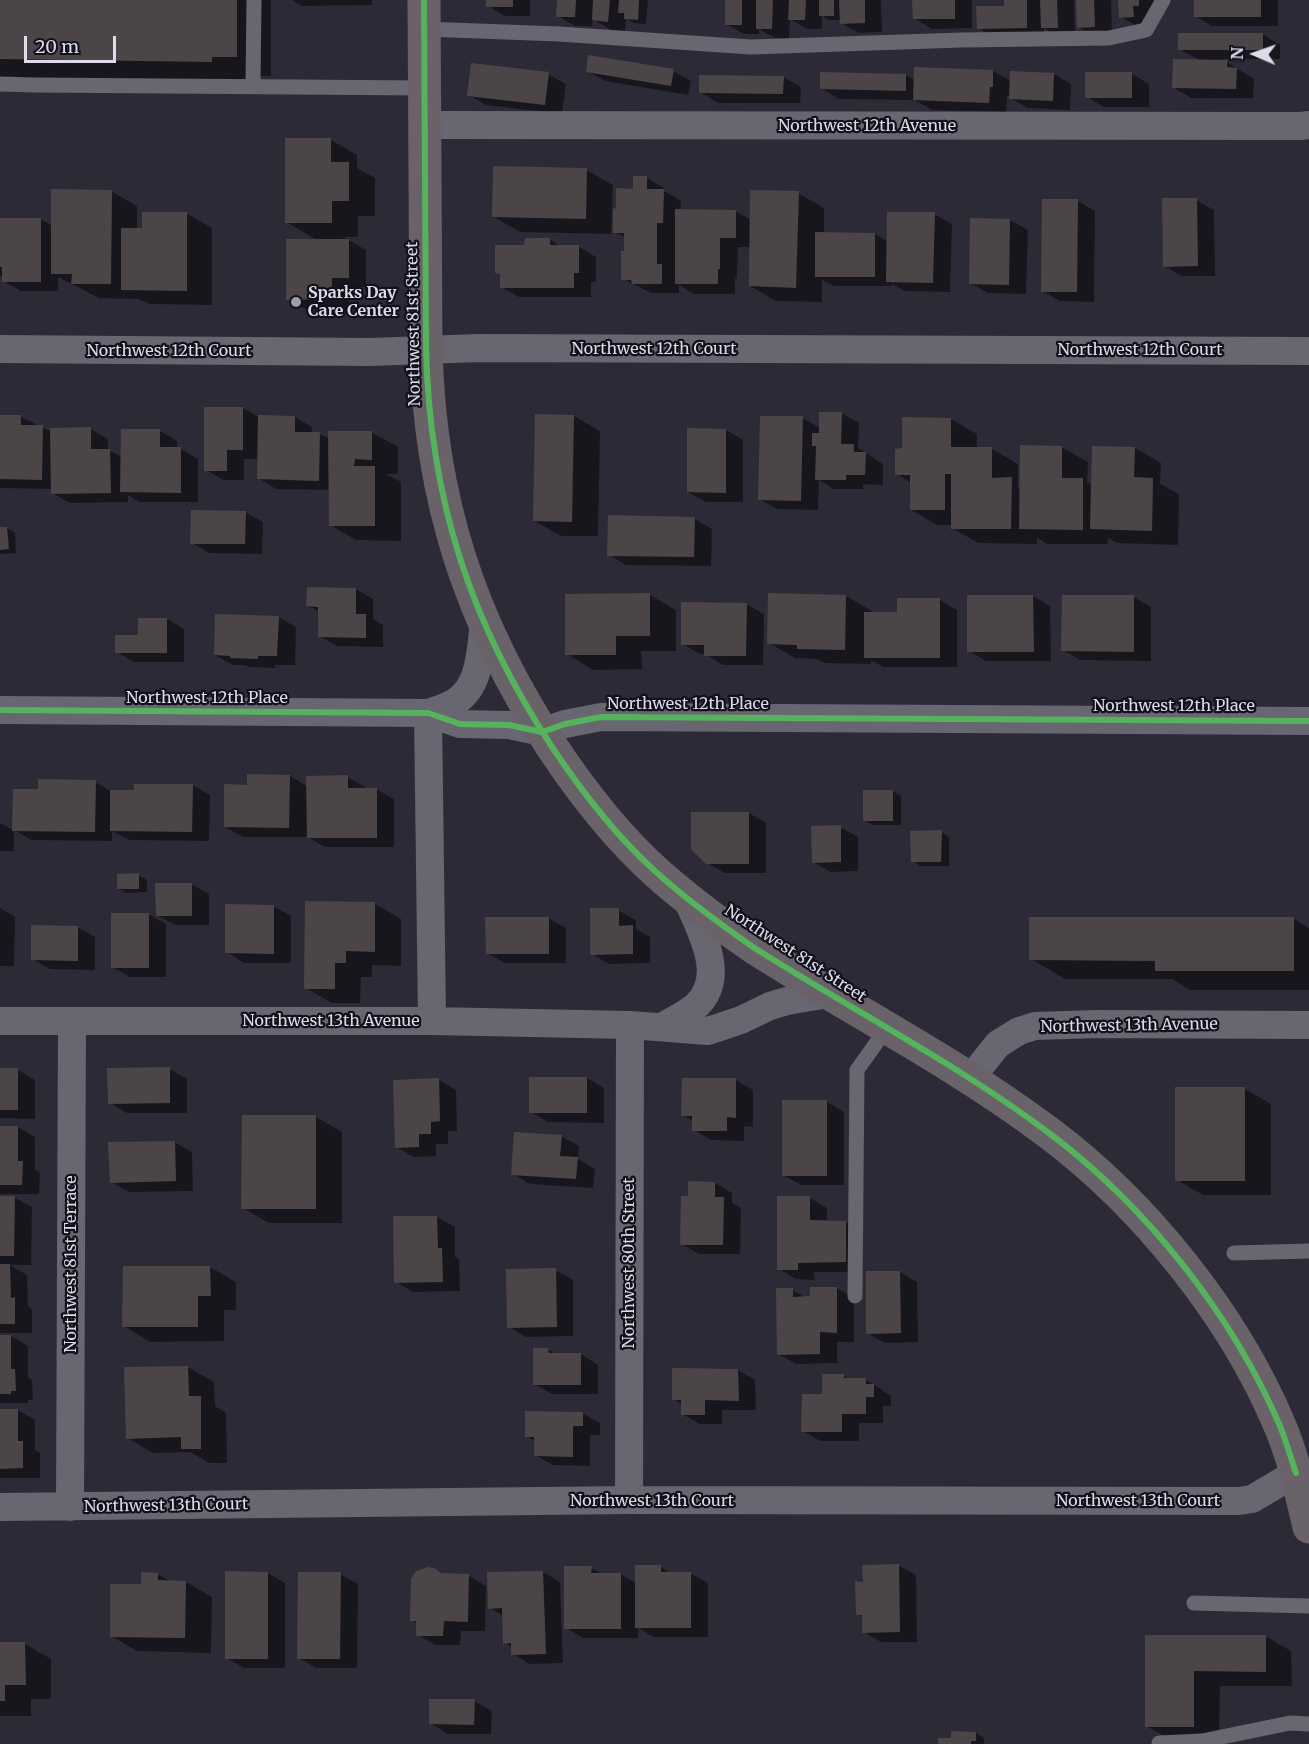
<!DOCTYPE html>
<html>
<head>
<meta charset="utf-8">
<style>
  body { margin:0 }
  #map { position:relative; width:1309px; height:1744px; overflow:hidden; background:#2d2a37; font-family:Merriweather,serif }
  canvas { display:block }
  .north { position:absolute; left:1225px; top:24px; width:60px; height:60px; -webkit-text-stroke:4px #12101a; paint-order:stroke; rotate:272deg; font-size:16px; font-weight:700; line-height:24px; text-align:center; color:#dddaea }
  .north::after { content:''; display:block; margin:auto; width:21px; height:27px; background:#dddaea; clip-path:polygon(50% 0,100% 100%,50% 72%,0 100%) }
  .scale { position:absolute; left:24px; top:36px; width:92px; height:27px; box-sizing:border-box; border:3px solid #dddaea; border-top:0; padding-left:8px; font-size:18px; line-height:21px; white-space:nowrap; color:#dddaea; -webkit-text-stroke:4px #12101a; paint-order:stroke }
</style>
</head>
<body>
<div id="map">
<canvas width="1309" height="1744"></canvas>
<div class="north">N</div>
<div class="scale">20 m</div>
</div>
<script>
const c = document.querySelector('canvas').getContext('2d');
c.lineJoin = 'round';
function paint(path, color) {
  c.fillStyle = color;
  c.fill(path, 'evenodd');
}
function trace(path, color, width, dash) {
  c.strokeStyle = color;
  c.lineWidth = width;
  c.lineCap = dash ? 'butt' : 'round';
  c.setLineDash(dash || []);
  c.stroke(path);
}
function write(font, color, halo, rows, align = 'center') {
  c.font = font + ' Merriweather,serif';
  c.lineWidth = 4.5;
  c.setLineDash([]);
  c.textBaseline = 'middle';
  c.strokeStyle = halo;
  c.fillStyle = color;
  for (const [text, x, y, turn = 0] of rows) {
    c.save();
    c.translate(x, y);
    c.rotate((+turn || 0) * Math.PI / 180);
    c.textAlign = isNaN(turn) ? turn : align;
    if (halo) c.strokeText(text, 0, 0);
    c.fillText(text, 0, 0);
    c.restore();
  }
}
paint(new Path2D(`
  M0,0H271V76H246V81L0,78Z
  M292,0H372V5L302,6Z
  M488,0H530V16H505L488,6Z
  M558,0H648L646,24L634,23L626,19L625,31L611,30L593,19L592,26H575L558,16Z
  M727,0H881L882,32L859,33L841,23V20H829L822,16V29H807L790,19L789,38H775L759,29V34H744L726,24Z
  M914,0H972V28L932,29L914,18Z
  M1006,0H1074L1075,37L1060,38L1044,28V38L996,39L979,28L1006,8Z
  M1078,0H1111L1112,36L1096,37L1078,27Z
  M1120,0H1155L1156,15L1138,27L1121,17Z
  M1195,0H1278V26H1212L1195,16Z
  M1262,34L1280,45V59H1222L1254,79L1253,98H1191L1174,88L1201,61L1179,49Z
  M916,69L993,71L1011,81L1054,74L1071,84L1070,110L1028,108L1010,98V96H1007L1006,112L932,110L915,100L839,99L821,88L906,75L915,80Z
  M587,71H673L691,81L688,95L605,81Z
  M548,74L566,84L562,114L486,105L469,95Z
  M1132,74L1149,84V107H1104L1087,97Z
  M783,77L801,87L800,103H718L700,92Z
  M331,140L357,155V168L375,178V216H358V237H343L366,250V287H349V309H305L287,299L317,240L286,222Z
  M586,170L613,185L611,234L520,232L494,217Z
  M647,178L664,188V191L681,201L680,211H735L751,220L798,193L824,208V234H875L888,242L934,214L952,224L950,292L905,291L892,284V286H834L822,280V302L776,301L750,286L751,247H738L737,279L735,278V294H694L679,285V293H651L623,279L626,238L615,232L617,210Z
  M111,191L137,206V230L186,213L212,228V305L149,304L139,299L99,298L58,277V291H21L3,281V276H0V219H41L53,226Z
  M1196,200L1214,210L1215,276H1182L1164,266Z
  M1078,201L1095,211L1094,302L1060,301L1042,291Z
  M972,219L1010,220L1028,230L1026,294L988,293L970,283Z
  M549,239L562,247H579L596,257V282H591V297H519L501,287V275L496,273L526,246Z
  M243,408L260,418V417H295L312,427V433L320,434L330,439L371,432L398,447V474H386L401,482V541L356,540L330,525V490L276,489L258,478L259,459H244V480H223L206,470Z
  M841,413L859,423L858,448L883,464V485L863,484V489H834L819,480L818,510L777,509L759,499L802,418L820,428Z
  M0,416L21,417L52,432L90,429L108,439V450L122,457L160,431L177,441V449H181L198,459V502H139L128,495V502L70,503L52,493V489L0,488Z
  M574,416L600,431L598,536H561L535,521Z
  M951,419L977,434V449H992L1018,464V489H1021L1061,447L1088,462L1087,482L1092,485L1135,448L1161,463L1160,484L1179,494L1178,545L1117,543L1108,538V544H1047L1037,538V544L978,543L952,528V525H937L911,510V483L897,474L904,450Z
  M689,430H726L743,440V502H706L688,492Z
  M245,512L263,522L262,554L209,553L192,543Z
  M695,519L712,529L711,566L626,565L609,555Z
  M7,528L15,533L16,553L0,554V529Z
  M356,589L373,599V619L383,625V647L337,646L319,636L320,612L308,606Z
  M650,595L676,610V651H641L642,669L593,670L567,654Z
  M846,596L872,611V614H898L940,600L957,610V667H883L871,660V664L825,663L817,659L795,658L769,643Z
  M1033,596L1050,606L1051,661H986L969,651Z
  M1063,596L1134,597L1151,607V661L1080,660L1063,650Z
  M746,604L764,614L763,665H723L705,654H700L683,644Z
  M278,617L296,627L295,665H275V668L249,667L245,665H233L215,655Z
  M167,619L184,629V662H134L117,652Z
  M290,776L308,787L347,777L365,787V790L376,789L394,799V847H325L306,836V837H243L225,827L248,786Z
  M95,782L112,792H136L192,785L210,795L209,841L129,840L112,831V841L31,840L14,830V851H0V789V823L13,830L40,791Z
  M893,791L901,796V825H873L864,820V792Z
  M749,813L766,823V873H725L707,863Z
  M840,827L858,837V871L831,872L813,862Z
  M941,832L949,837V866H920L912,861Z
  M139,875L147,880V892L126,893L118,888Z
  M191,884L209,894V925H175L157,915Z
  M375,904L401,919V966L372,965V977H361L360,1003H332L306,988Z
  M273,906L291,916V963H244L227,952Z
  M0,908L15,917L14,966H0Z
  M618,910L636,920V929L650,937V963L609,964L592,954Z
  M148,914L166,924V977H130L112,967Z
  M548,918L566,928V963H505L487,953Z
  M1294,919L1309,928V990H1190L1172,979H1065L1031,959Z
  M77,927L95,937V970L50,969L32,959Z
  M0,1069L18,1070L35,1080V1119L0,1118Z
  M169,1069L187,1079V1113H127L110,1103Z
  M587,1078L604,1088V1123L548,1122L531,1112Z
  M439,1080L456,1090L457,1131H448V1144H436V1156L414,1157L396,1147Z
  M736,1080L753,1090V1127L744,1126V1141L711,1140L694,1130V1122L683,1115Z
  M1245,1089L1271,1104V1195H1203L1177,1180Z
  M784,1102H827L844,1112V1185H801L783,1175Z
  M316,1117L342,1132V1223H269L243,1208Z
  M0,1127H18L35,1137V1170L40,1172L39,1194H0Z
  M561,1136L579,1146L578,1159L595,1169L593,1188L530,1184L513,1174Z
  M174,1142L192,1152L193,1191L129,1192L111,1182Z
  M715,1183L732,1193V1203L741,1208L740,1254H699L682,1244L689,1198Z
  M0,1197H14L32,1207L31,1265H10L27,1275L28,1306L32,1309V1333H0Z
  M810,1198L827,1208V1222H846L863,1232V1272H814L815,1280L796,1279L779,1269Z
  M437,1217L455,1227V1257L459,1259L460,1291L413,1292L396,1282L395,1218Z
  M210,1267L236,1282V1310H224V1341L150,1342L124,1326Z
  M555,1270L573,1280V1336L526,1337L509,1327Z
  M900,1272L917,1282L918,1342L885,1343L867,1333Z
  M836,1288L854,1298V1342H837V1363L796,1364L778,1354L792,1290L807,1298Z
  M0,1336H11L28,1346V1378L32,1380L33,1400H28V1403H0Z
  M548,1349L557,1355L581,1354L598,1365V1394H552L534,1384Z
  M188,1367L214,1382L215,1406L226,1413L227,1463H209L190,1452L153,1453L127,1438Z
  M738,1370L755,1380L756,1410H722V1424H700L682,1414V1404L673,1399Z
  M843,1375L851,1380H866L883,1390V1391L891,1396V1406H883V1423H859V1441H820L803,1431L823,1395Z
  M0,1410H18L35,1420V1450L40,1453V1478H0Z
  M582,1413L600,1423V1435H590V1466L553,1465L535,1455V1441L526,1436Z
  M898,1565L916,1575L917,1642H881L864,1632V1618L857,1614L864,1583Z
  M661,1567L672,1574L690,1573L708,1583V1637H654L638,1628V1638H583L566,1628L591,1568L602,1574H620L636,1583Z
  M543,1572L560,1582L563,1663L530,1664L513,1654V1647L504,1643V1616L490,1608Z
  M268,1573L285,1583V1668H244L226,1658Z
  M158,1574L171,1582H186L212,1597L211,1653L137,1651L111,1636Z
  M340,1574L358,1584L357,1668H316L299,1658Z
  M442,1575L469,1576L486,1586L485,1631H461L460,1645H435L418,1635V1624L411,1620Z
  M1147,1636H1265L1291,1651L1292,1686H1220L1219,1741H1173L1146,1726Z
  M0,1644H25L51,1659V1699H31V1716H0Z
  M474,1701L492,1711L491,1734H448L430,1723Z
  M976,1733L984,1738V1744H940Z`), '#0007');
paint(new Path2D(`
  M0,0H237V57H212V62L0,59Z
  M486,0H513V7H486Z
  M557,0H576L575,17H556Z
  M593,0H610L608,22L592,20Z
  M619,0H639L638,20L624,19V13H618Z
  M725,0H742V25H725Z
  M756,0H773L772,29H756Z
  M789,0H806L805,20H788Z
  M819,0H834V16H819Z
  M839,0H865V23L840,24Z
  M912,0H955V19H913Z
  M1004,0H1027V28L977,29L976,6H1004Z
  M1040,0H1057L1058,28H1041Z
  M1076,0H1094L1095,27L1077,28Z
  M1118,0H1139V6H1133L1134,17L1119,18Z
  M1194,0H1261V17H1194Z
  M1178,33H1263V50H1178Z
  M588,55L674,69L671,86L586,72Z
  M1173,59L1227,60V67L1237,68L1236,89L1172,88Z
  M471,63L549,72L545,105L467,96Z
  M914,67L993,70V87H990L989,103L913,100Z
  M1010,71L1054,73L1053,101L1009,99Z
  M820,72L906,74V91L820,89Z
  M1085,72H1132V98H1085Z
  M699,75L784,76L783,94L699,93Z
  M285,138H331V162H349V201H332V223H285Z
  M493,166L587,168L586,219L492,217Z
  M633,176H647V189H664L663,223H657V264H662V284H632L631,280H621V251H624V233H613V208L616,209V188L633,189Z
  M51,189L112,190L111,284H71L72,274H51Z
  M750,190L799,191L796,288L749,286Z
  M1162,198H1197L1198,266L1163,267Z
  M1042,199H1078L1077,292H1041Z
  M675,209L736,210V238H720V269H718V284H675Z
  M142,212H187V291L121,290V228H142Z
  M887,212H935L933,283L886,282Z
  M0,218H41V282H2V267H0Z
  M970,218L1010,219L1009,285L969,284Z
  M815,232L875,233V277H815Z
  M525,238H550V245H579V273H574V288H500V274L495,273V245H524Z
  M286,239H349V278H332V299L286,300Z
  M204,407H243V450H227V471H204Z
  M819,412H842L841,444H854V452H866L865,475H846V480H815L816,446H812V433H819Z
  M535,414L574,415L572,522L533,521Z
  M0,415H21V425H43L42,480L0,479Z
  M258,415L295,416V432H320L319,481L257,479Z
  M760,416H803L801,501L758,500Z
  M902,417L951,418V447H992V478L1012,477L1011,529H951V474H945V510H910V475H895V449L902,448Z
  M91,427V449H110L111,493L51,494L50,428Z
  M687,428L726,429V493L687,492Z
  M121,429H160V447H181V493L120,492Z
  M328,431H372V460L355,459L354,466H375V526H329Z
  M1020,445L1062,446V478H1083V530L1019,529Z
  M1092,446L1135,447L1134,477L1153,478L1152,531L1090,529Z
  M191,510L246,511L245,544H190Z
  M608,515L695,517L694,557L607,556Z
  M0,527H7L9,549L0,550Z
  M307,587L356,588V614H366V638L318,637V607L306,606Z
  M650,593V636H616V655H565V594Z
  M768,593L846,595L845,650L797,649V645L767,644Z
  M967,595H1033L1034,652H967Z
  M1062,595H1134V652L1061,651Z
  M897,598H940V658H864V612H897Z
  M681,602L747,603L746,656H704V645H681Z
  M215,614L279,616L277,656H258V659L230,658V656L214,655Z
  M138,618H167V653H115V635H138Z
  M247,774L290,775L289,828L224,827V784L247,785Z
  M348,775V788H377V838H307L306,776Z
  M38,779L96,780L95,832L12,831L13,789H38Z
  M134,784H193L192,832L110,831V790H134Z
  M863,790H893V821H863Z
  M691,812H749V864H706L691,849Z
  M841,825V862L812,863L811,826Z
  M942,830L941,862H911L910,831Z
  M139,873V889H117V874Z
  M155,883H192V916H156Z
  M305,901L375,902V952L346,951V963H335V989H304Z
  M225,904L274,905V954L225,953Z
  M590,908H619V926L633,925V954L590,955Z
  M111,913H149V968H111Z
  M485,917H549V954H486Z
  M1029,917H1294V971H1155V961L1029,960Z
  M31,925L78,926V961L31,960Z
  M170,1067V1103L108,1104L107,1068Z
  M0,1068H18V1110H0Z
  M529,1077H587V1113H529Z
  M439,1078L440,1121L431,1122V1134H419V1147L395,1148L393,1080Z
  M682,1078H736V1118L727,1117V1131H692V1116H681Z
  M1175,1087H1245V1181H1175Z
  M782,1100H827V1176H782Z
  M242,1115H316V1209H241Z
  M0,1126H18V1161H23L22,1185H0Z
  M514,1132L562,1135L560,1156L578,1157L576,1179L511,1175Z
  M175,1141L176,1181L110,1183L108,1142Z
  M688,1181L715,1182V1197H724L723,1245H680L681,1196H688Z
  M0,1196H15L14,1256H0Z
  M777,1196H810V1220L846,1221V1262L798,1263V1270H777Z
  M393,1216H437L438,1248H442L443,1282L394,1283Z
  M0,1264H10L11,1298L15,1297V1324H0Z
  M123,1266H210L211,1296H198V1327H122Z
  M556,1268L557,1327L507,1328L506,1269Z
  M866,1271H900L901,1333L866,1334Z
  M810,1287H837V1333L820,1332V1354L777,1355L776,1288H793V1297L810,1296Z
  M0,1335H11V1369H15L16,1391H11V1394H0Z
  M533,1348H548L549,1353H581V1385H533Z
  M188,1366L189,1396H201V1449H181V1437L126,1439L124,1367Z
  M672,1368L738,1369L739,1401L705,1400V1415H681V1400H672Z
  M822,1374H844V1378H866V1384H874V1397H866V1414H842V1432H801L802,1394H822Z
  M0,1409H18V1441H23V1468L0,1469Z
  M525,1411L583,1412V1426H573V1457L534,1456V1437H525Z
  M899,1564L900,1632L862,1633V1615H856L855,1581L863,1582L862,1565Z
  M635,1565H661V1572H691V1628H635Z
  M564,1566H592L591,1573H621V1629H564Z
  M428,1567L434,1568L441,1573L469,1574L468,1622L444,1621L443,1636H416V1621H410L411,1579L416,1571Z
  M225,1571L268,1572V1659H225Z
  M543,1571L546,1654L511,1655V1643L503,1644L502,1608L488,1609L487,1572Z
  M141,1572L158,1573V1580L186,1581L185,1638L110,1637V1584H141Z
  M298,1572H341L340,1659H297Z
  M1145,1635H1266V1672L1194,1671V1727H1145Z
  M0,1642H25L26,1685H5V1701H0Z
  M429,1699H475L474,1725L429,1724Z
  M951,1731L976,1732V1741H971V1744H938V1738H951Z`), '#4c4548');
trace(new Path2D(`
  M424,29L559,34L751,47L962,40L1109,38L1146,30L1163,0
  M0,84L35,85L424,88
  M253,86L254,0
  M1234,1253L1309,1251
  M855,1296L857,1070L887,1028
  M1194,1603L1309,1606
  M1159,1743L1202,1741L1290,1723L1309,1724`), '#686671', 15);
trace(new Path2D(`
  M424,125L1301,126L1309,125
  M0,349L370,352L479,348L1309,351
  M0,710L428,713L460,724L509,725L542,732L565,724L601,717L1309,721
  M428,713L432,1021
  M428,713C437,710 447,707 455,702C481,686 480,651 484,624
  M0,1021H432L630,1025L708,1031L741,1020L770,1006L787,1001L828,994
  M662,1027C673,1020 688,1014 697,1005C728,975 699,929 686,896
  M970,1079L998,1044L1019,1031L1035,1026L1097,1024L1309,1025
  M629,1500L630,1025
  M0,1507L629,1500L1239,1501L1252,1499L1296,1473
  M70,1507L72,1021`), '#686671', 28);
trace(new Path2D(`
  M424,0L426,350C430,499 470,622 552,747C582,792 616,836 656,872C687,900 720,924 753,947C852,1010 956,1063 1049,1133C1145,1205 1234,1316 1280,1426C1294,1459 1301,1493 1309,1527`), '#696269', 33);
trace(new Path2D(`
  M424,0L426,350C430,499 470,622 552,747C582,792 616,836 656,872C687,900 720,924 753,947C852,1010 956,1063 1049,1133C1146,1206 1232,1314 1280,1426C1286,1441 1291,1458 1296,1473
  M0,710L428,713L460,724L509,725L542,732L565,724L601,717L1309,721`), '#56b35d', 6);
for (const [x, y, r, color] of [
  [296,302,6,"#9f9cab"]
]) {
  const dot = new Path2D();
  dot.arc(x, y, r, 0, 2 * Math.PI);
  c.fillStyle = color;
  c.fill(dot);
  trace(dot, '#12101a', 2);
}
write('16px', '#dddaea', '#12101a', [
  ["Northwest 12th Avenue",867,126],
  ["Northwest 81st Street",414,324,-91],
  ["Northwest 12th Court",654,349],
  ["Northwest 12th Court",1140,350],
  ["Northwest 12th Court",169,351],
  ["Northwest 12th Place",207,698],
  ["Northwest 12th Place",688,704],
  ["Northwest 12th Place",1174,706],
  ["Northwest 81st Street",795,954,33],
  ["Northwest 13th Avenue",331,1021],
  ["Northwest 13th Avenue",1129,1026,-1],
  ["Northwest 80th Street",629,1263,-90],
  ["Northwest 81st Terrace",71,1264,-90],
  ["Northwest 13th Court",652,1501],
  ["Northwest 13th Court",1138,1501],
  ["Northwest 13th Court",166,1506,-1]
]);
write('bold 16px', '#dddaea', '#12101a', [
  ["Sparks Day",308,293],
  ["Care Center",308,311]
], 'left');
</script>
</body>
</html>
